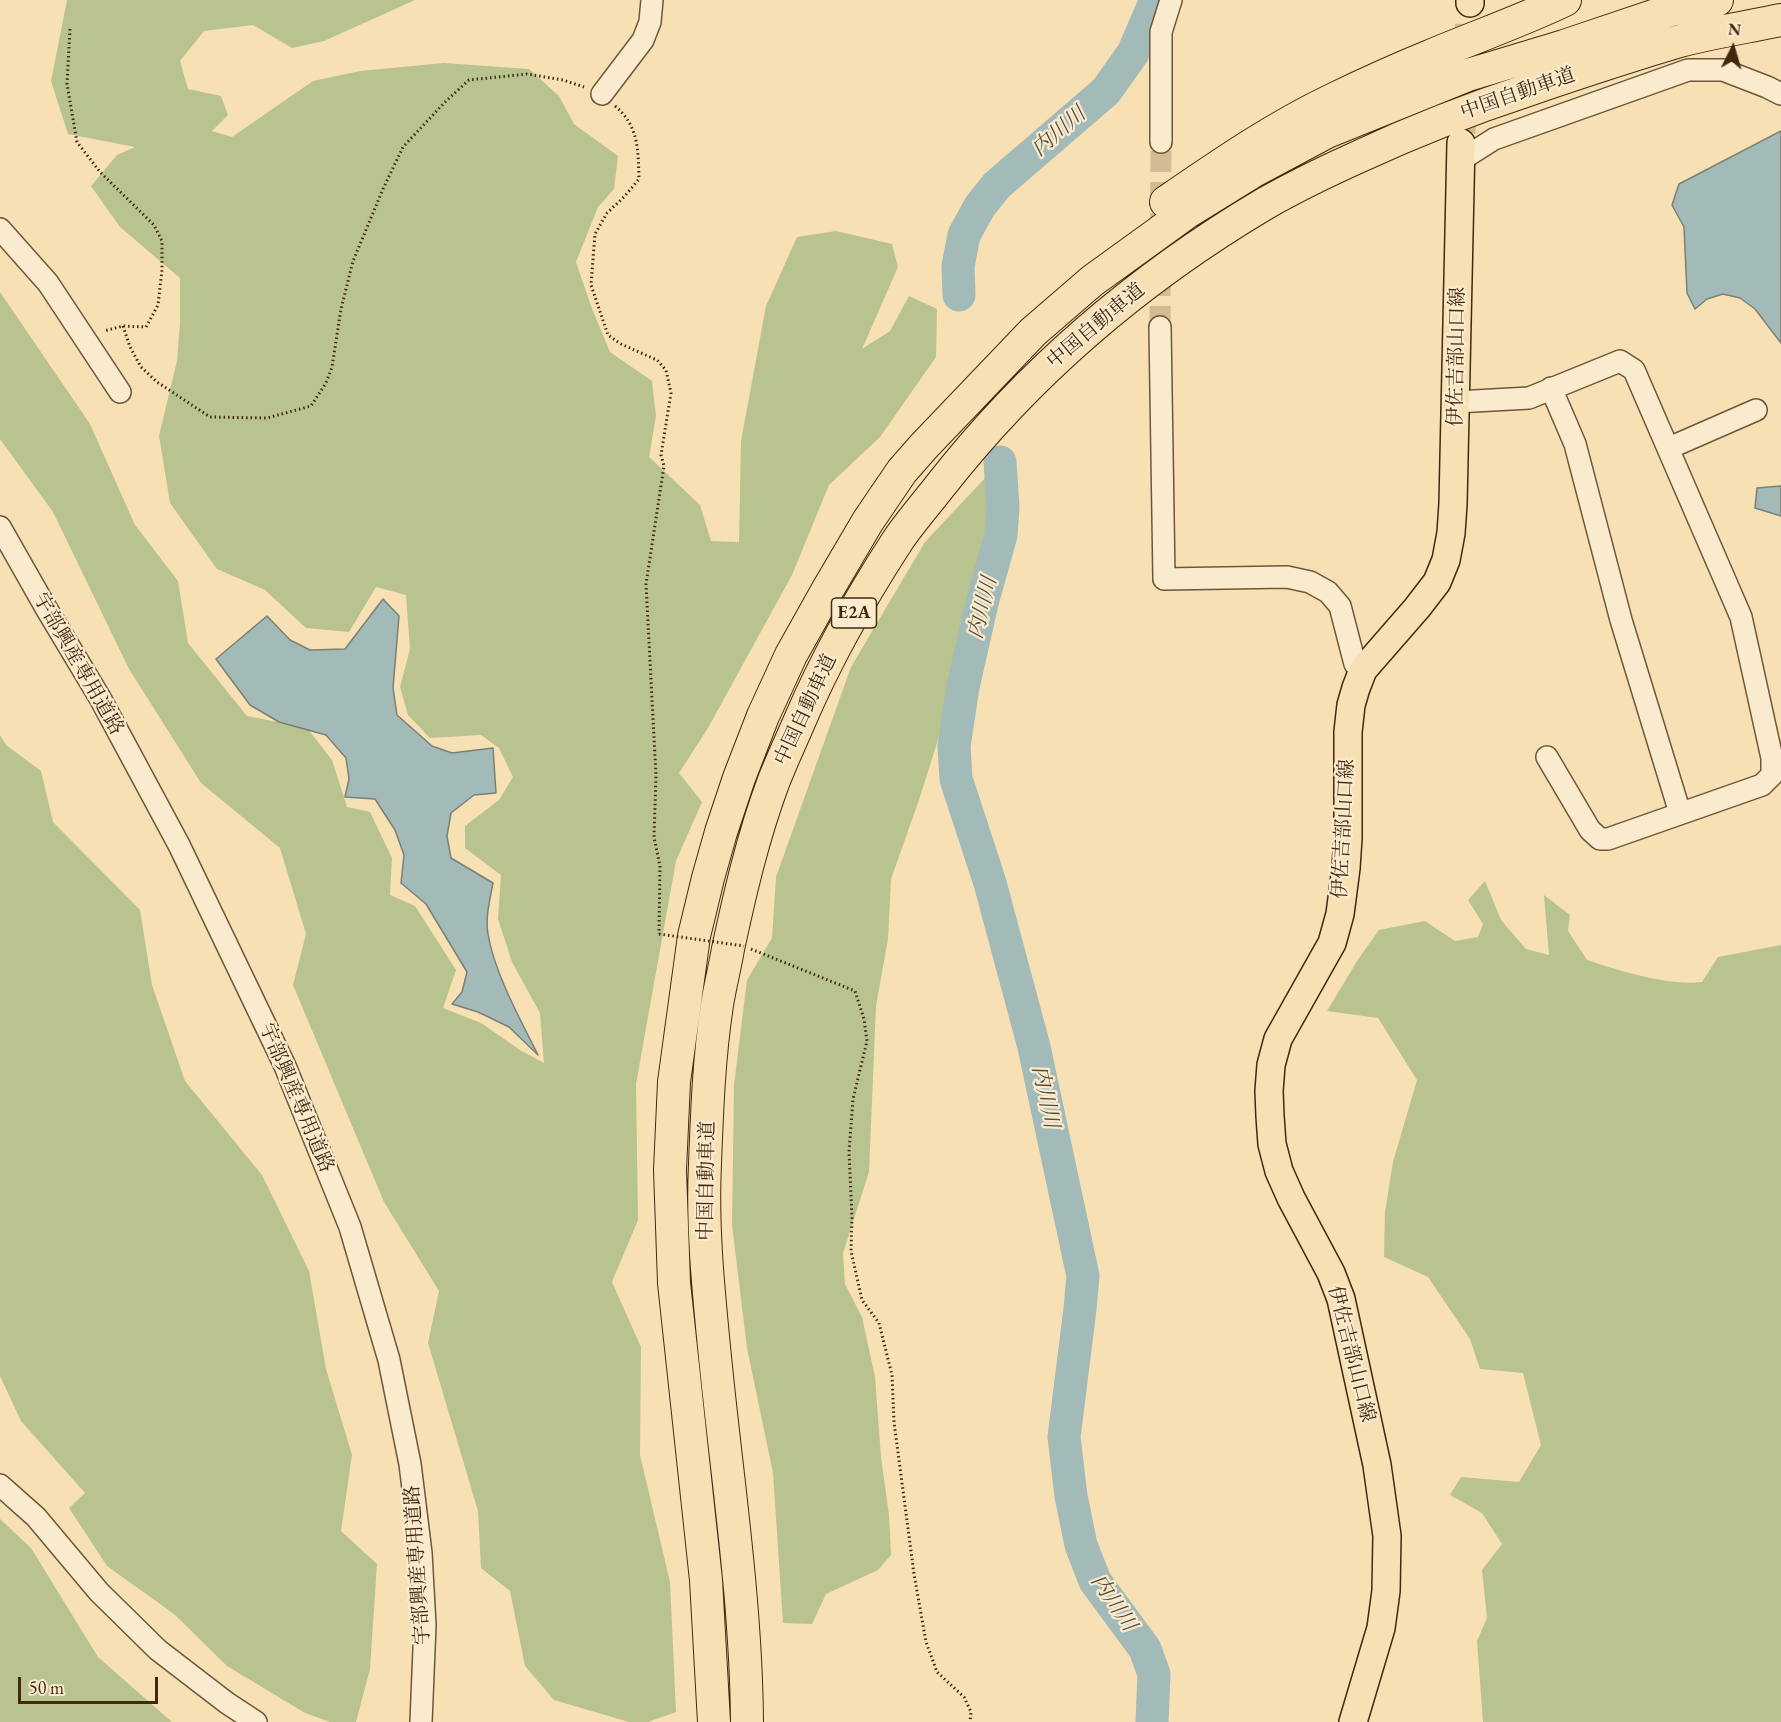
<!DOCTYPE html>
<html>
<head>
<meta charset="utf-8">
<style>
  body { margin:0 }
  #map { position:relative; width:1781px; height:1722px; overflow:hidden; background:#f7e0b4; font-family:"EB Garamond",serif }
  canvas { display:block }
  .north { position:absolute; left:1703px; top:18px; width:60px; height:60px; -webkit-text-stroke:4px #faebce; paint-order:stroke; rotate:5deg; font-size:16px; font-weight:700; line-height:24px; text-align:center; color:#412910 }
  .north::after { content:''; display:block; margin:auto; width:21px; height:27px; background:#412910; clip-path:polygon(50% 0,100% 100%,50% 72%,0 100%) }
  .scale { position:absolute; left:18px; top:1677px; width:140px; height:27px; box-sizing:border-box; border:3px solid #412910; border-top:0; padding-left:8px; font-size:18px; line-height:21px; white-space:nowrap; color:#412910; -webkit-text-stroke:4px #faebce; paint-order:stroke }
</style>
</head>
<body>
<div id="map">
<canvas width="1781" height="1722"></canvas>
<div class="north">N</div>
<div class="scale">50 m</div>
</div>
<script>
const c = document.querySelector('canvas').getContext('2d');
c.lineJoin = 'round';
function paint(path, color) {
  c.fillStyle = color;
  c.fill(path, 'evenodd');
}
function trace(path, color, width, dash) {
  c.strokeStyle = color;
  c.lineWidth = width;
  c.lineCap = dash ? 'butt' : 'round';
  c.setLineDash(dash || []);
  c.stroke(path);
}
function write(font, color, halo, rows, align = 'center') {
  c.font = font + ' "EB Garamond","Noto Serif JP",serif';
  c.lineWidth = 4.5;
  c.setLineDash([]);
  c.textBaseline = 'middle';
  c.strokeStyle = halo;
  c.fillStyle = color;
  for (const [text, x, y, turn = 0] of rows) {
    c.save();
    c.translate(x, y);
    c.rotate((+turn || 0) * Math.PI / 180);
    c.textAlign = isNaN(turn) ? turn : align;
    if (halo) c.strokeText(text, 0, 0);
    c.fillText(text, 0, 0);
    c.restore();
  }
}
paint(new Path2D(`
  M67,0H415L324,41L292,48L253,25L204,31L180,61L188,89L221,96L228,115L212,131L232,137L313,81L360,71L444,63L529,69L559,96L574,124L618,156L614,189L598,207L576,262L591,306L610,352L652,381L656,416L649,457L700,505L711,541L739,542L741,441L766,306L797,237L836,231L892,244L898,267L862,349L890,331L909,296L937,309L936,357L880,437L829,485L792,575L708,728L679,773L702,802L676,861L636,1084L638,1220L612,1282L641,1347L640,1455L670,1582L676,1712L648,1722H629L554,1700L525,1666L510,1591L481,1568L478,1511L428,1343L439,1291L384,1202L293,985L306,934L280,848L201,783L129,669L53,512L0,439V292L90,424L135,525L178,581L188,643L247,716L307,728L332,760L347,807L370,812L392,858L390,895L415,906L456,970L443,1008L481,1023L520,1050L544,1063L540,1013L512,962L498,919L501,875L465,848V826L499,800L513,777L499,748L481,735L430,738L408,715L400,687L410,649L406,595L376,587L349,632L306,628L265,590L217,569L170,503L159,436L177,361L180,323V278L120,227L91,186L117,155L135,147L68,134L51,81Z
  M986,477L995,501L984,558L942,727L919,800L891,879L888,939L876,1006L869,1172L843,1253L845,1284L862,1317L875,1377L881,1457L889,1515L891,1555L878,1570L826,1594L812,1624L783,1623L773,1473L747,1348L732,1225L734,1085L747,980L772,938L776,877L851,667L925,542Z
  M0,735L6,745L41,771L53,822L140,910L152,985L185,1081L262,1175L309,1271L326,1369L352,1455L341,1531L377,1564L370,1669L356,1722H330L305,1713L227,1666L174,1614L107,1566L69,1508L85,1493L21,1421L0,1376Z
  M1485,881L1501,920L1526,949L1549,955L1544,895L1570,915L1568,931L1587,960C1621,971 1667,986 1702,982L1718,957L1781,945V1722H1483L1477,1641L1487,1618L1482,1570L1502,1544L1482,1513L1450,1495L1461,1477L1519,1482L1541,1445L1523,1373L1480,1369L1470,1339L1428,1277L1384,1257L1385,1212L1393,1162L1417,1080L1378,1018L1327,1011L1359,958L1379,930L1425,921L1455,941L1478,937L1483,924L1468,900Z
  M0,1519L31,1548L98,1657L172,1722H0Z`), '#b9c38f');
const water = new Path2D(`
  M1781,131V343L1755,309L1740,298L1723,294L1707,299L1695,309L1687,293L1684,227L1672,205L1679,184Z
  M1781,486V516L1755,508L1757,488Z
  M383,599L399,616L393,688L397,715L432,746L452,753L493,748L496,793L474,795L451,813L447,836L451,858L493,883C490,899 485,918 488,934C494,972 521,1021 538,1055L509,1027L478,1012L452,1004L462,992L467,972L426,904L401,883L404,855L395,830L375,799L345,797L349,779L346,758L326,735L279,722L250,705L216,659L267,616L290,640L310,650L345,649Z`);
paint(water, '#a2bab8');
trace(water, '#7b8075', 1.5);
trace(new Path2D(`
  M959,295L958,266L964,235L980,206L997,185L1106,91L1133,53L1156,0
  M1000,462L1003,507L1001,535L982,603L963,687L954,746L956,779L990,883L1034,1047L1083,1276L1080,1309L1064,1437L1071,1496L1081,1545L1095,1581L1145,1649L1154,1674L1152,1722`), '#a2bab8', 33);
trace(new Path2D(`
  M1160,327L1161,142`), '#d3bb93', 21, [21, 10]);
trace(new Path2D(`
  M1462,133L1470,3`), '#d3bb93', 27, [27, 14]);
const minor = new Path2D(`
  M602,94L643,40L650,22L652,0
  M1161,142V32L1171,0
  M1461,160L1494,139L1688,70H1723L1767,87L1781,94
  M0,229L48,283L120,392
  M1160,327L1164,579L1287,577L1310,582L1328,592L1340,606L1355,664L1363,670
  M1551,388L1575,444L1621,620L1680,813
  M1456,402L1529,398L1620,361L1634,370L1741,617L1772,758V775L1762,785L1608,839H1600L1590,830L1547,757
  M1669,448L1756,410
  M0,527L46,608L100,698L179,845L285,1066L350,1227L389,1360L410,1464L421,1553L425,1625L421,1722
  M0,1485L36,1517L99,1592L158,1650L227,1703L256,1722`);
const major = new Path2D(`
  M1470,3V0
  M1353,1722L1381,1628L1386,1591L1387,1536L1377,1465L1341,1299L1331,1273L1291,1198L1279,1171L1272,1144L1270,1116L1269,1091L1271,1065L1278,1039L1332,943L1340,914L1346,868L1348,838V732L1351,705L1356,688L1363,670L1417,608L1437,582L1446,560L1451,533L1453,504L1461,143`);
const highway = new Path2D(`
  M1166,202C1220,165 1275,127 1334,99C1365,84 1398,69 1430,56C1475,37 1521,21 1565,0
  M714,1722L706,1580L674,1283L670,1170L674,1082L694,936L708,878L721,832L739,778L763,716L791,655L828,589L868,521L902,471L924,446L1033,332L1092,281L1186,213L1254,171L1327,132L1468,75L1564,46L1671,10L1717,0
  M747,1722C746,1596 726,1472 714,1347C708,1286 702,1225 705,1164C707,1111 709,1057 717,1005C720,986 725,967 728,949C740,893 753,837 773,783C781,762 791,741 800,720C827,657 861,597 898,540C911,521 926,504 940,486C1030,371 1141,277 1266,203C1296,186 1327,171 1358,157C1414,131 1470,109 1528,90C1578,73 1629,56 1680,41C1713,32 1748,27 1781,20`);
trace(minor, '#6e5739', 24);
trace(major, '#412910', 30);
trace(highway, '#412910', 34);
trace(new Path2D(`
  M70,29L67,84L77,142L100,172L154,225L162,241V270L158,305L146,327L123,326L104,331
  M615,106C639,126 638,150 639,179L624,197L607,213L595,234L591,285L608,335L621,344L657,360L666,370L671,393L661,455L664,466L646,584L656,776L654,837L660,866L659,934
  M123,326L130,347L141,367L157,382L210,417L267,418L311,406L326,383L332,367L341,309L353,261L383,189L403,147L446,101L469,80L527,74L563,80L584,87
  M751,949L855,991L864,1019L867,1041L853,1099L849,1152L852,1217L851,1251L862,1300L879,1323L892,1375L894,1422L914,1574L926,1642L937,1672L964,1697L971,1712L970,1722`), '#412910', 3, [1.5, 3]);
trace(minor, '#faebce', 21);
trace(major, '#f7e0b4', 27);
trace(highway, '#f7e0b4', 32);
trace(new Path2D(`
  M659,934L744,946`), '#412910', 3, [1.5, 3]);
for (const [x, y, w] of [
  [854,613,45]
]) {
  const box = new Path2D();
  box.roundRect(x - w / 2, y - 15, w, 30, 4.5);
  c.fillStyle = '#faebce';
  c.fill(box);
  trace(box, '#412910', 1.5);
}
write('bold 18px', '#412910', null, [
  ["E2A",854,613]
]);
write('20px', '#412910', '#faebce', [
  ["中国自動車道",1518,94,-19],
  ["中国自動車道",1096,326,-40],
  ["伊佐吉部山口線",1457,357,-89],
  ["宇部興産専用道路",78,664,60],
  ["中国自動車道",806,710,-65],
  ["伊佐吉部山口線",1344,829,-87],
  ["宇部興産専用道路",296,1098,67],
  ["中国自動車道",707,1181,-89],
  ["伊佐吉部山口線",1351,1354,76],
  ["宇部興産専用道路",418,1565,-94]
]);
write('italic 21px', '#594d3a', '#faebce', [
  ["内川川",1059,132,-41],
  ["内川川",983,608,-76],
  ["内川川",1045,1097,78],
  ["内川川",1113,1603,56]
]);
</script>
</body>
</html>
